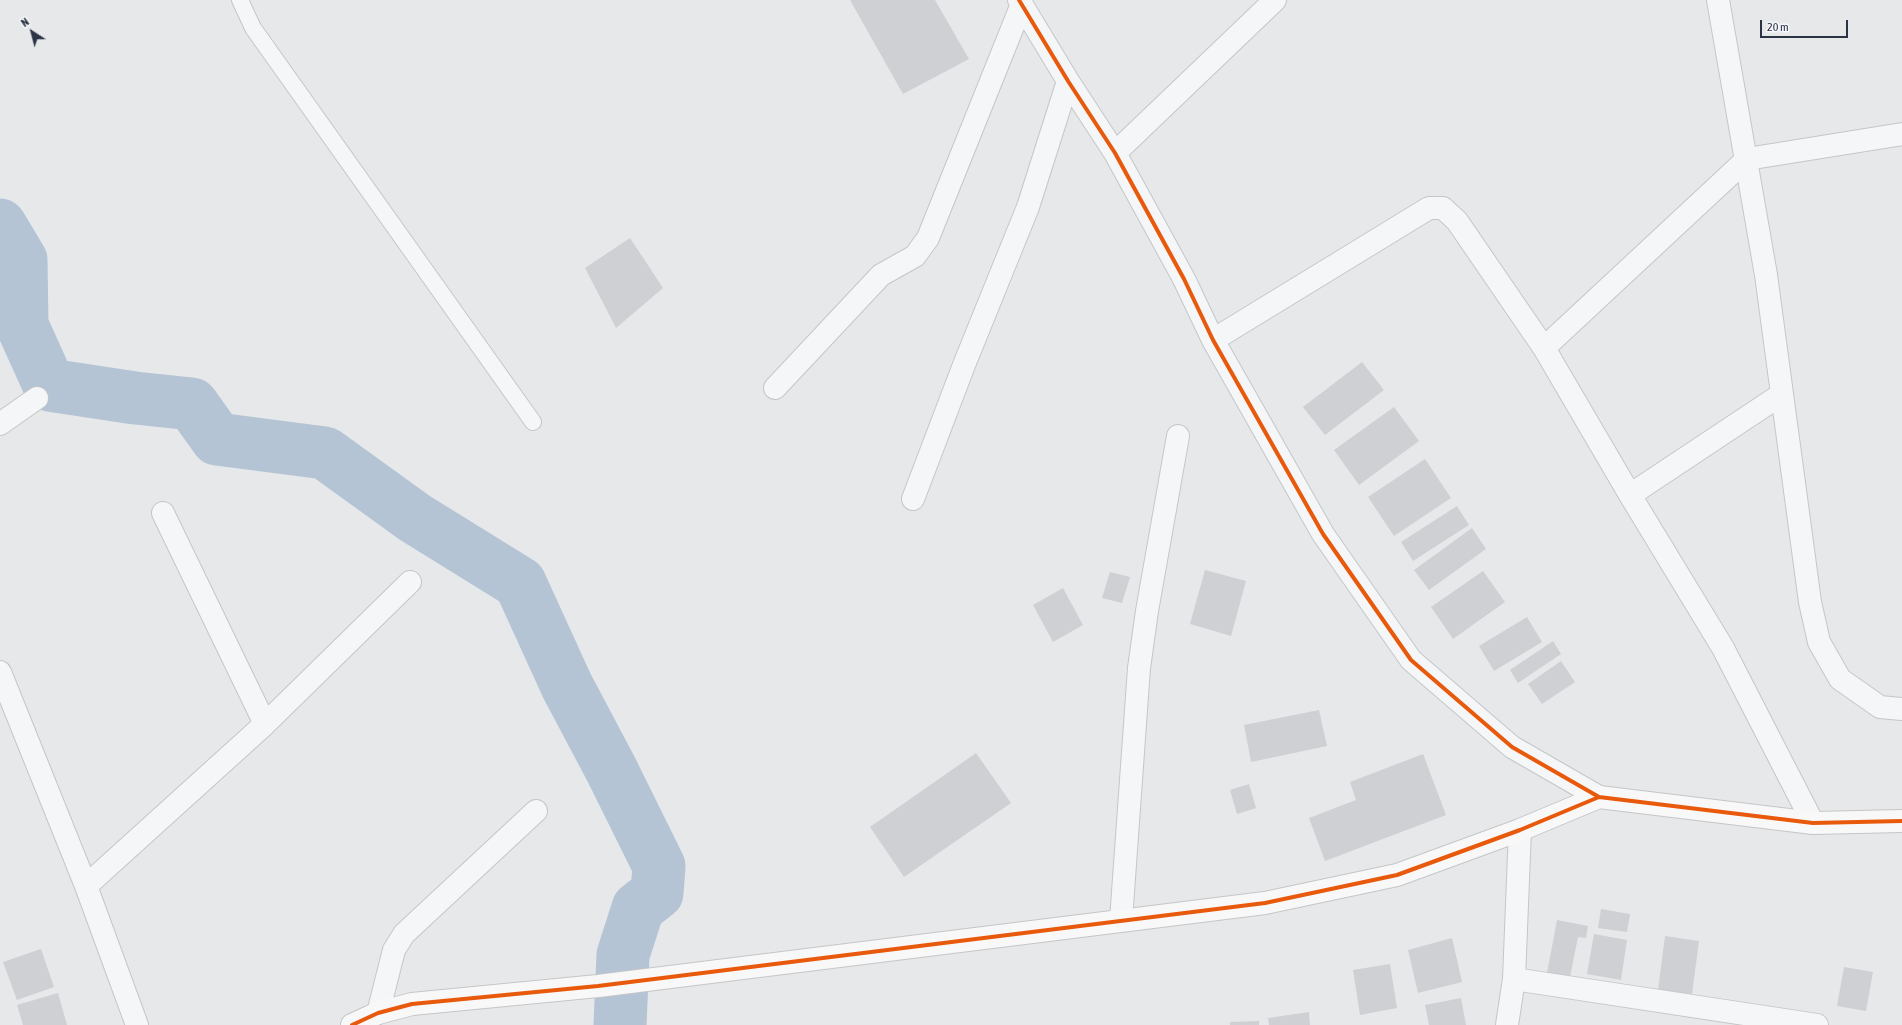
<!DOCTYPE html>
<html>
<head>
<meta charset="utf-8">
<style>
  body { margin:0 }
  #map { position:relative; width:1902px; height:1025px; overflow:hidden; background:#e6e8ea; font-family:"Asap Condensed",sans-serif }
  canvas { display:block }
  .north { position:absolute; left:12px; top:12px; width:40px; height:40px; -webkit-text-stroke:3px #f4f6f9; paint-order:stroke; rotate:324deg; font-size:11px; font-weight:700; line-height:16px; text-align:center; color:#2b3445 }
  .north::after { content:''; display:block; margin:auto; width:14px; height:18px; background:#2b3445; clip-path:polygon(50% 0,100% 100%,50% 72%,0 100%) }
  .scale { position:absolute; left:1760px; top:20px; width:88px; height:18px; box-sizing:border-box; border:2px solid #2b3445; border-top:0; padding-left:5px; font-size:12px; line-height:14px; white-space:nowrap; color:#2b3445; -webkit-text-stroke:3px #f4f6f9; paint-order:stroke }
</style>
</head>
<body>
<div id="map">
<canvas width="1902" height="1025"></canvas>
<div class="north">N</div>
<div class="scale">20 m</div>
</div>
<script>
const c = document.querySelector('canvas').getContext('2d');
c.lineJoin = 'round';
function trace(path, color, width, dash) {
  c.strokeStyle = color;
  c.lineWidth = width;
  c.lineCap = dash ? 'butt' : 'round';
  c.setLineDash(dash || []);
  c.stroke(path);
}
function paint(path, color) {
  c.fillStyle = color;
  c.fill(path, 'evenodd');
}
trace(new Path2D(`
  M0,225L21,260L22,325L49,385L135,398L192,404L217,439L325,453L415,518L520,583L567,686L611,769L659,866L657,893L638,908L623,955L620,1025`), '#b4c4d5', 53);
paint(new Path2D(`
  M850,0H935L969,59L903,94Z
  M630,238L663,288L616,328L585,268Z
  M1362,362L1384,390L1325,435L1303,407Z
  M1394,407L1419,441L1359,485L1334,450Z
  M1425,459L1451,498L1394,536L1368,497Z
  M1457,506L1469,525L1413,561L1401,542Z
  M1472,528L1486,549L1429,590L1414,570Z
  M1205,570L1246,581L1231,636L1190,624Z
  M1483,571L1505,602L1453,639L1431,607Z
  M1110,572L1130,577L1122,603L1102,598Z
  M1063,588L1083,625L1053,642L1033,605Z
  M1527,617L1542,642L1494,671L1479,646Z
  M1553,641L1561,654L1518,683L1510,670Z
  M1561,661L1575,682L1542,704L1528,684Z
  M1319,710L1327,746L1251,762L1244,725Z
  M976,753L1011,803L904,877L870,827Z
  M1423,754L1446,815L1325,861L1309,818L1356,800L1350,782Z
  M1249,784L1256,808L1237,814L1230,790Z
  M1601,909L1630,914L1627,932L1598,928Z
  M1557,920L1588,926L1586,938L1578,937L1570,977L1547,973Z
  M1594,934L1627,940L1621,980L1587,974Z
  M1665,936L1699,941L1692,994L1658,990Z
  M1452,938L1462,982L1418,993L1408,950Z
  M41,949L54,987L17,1000L3,962Z
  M1390,964L1397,1008L1360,1015L1353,970Z
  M1844,967L1873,972L1866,1011L1837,1006Z
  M58,993L67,1025H23L17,1005Z
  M1461,998L1466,1025H1429L1425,1005Z
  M1309,1012L1310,1025H1269L1268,1018Z
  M1259,1021V1025H1230V1022Z`), '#ced0d3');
const lane = new Path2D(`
  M240,0L253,28L533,422`);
const street = new Path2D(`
  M1019,0L1068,81L1115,153L1184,279L1213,340L1323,534L1411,660L1512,747L1599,797
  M1718,0L1766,275L1810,602L1819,642L1840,679L1880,707L1902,709
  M1115,153L1275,0
  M1213,340L1429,208H1443L1457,221L1544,348L1630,495L1723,648L1813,823
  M1544,348L1747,159L1902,134
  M775,388L881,275L915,256L928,238L1022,4
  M0,424L37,398
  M1630,495L1782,394
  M913,499L964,365L1028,207L1068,81
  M163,513L265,724
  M0,672L86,886L137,1025
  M86,886L265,724L410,582
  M1121,920L1139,668L1147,611L1178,436
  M1514,979L1817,1025
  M378,1013L394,950L404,934L536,811
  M1507,1025L1514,979L1520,830`);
const secondary = new Path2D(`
  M352,1025L378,1013L412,1004L598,986L1265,903L1397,875L1520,830L1599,797L1813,823L1902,821`);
trace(lane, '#c4c6c8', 18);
trace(street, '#c4c6c8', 24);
trace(secondary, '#c4c6c8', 24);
trace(lane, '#f5f6f7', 16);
trace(street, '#f5f6f7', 22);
trace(secondary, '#f8f8f8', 22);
trace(new Path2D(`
  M1019,0L1068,81L1115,153L1184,279L1213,340L1323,534L1411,660L1512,747L1599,797
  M352,1025L378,1013L412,1004L598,986L1265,903L1397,875L1520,830L1599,797L1813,823L1902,821`), '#e8590c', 4);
</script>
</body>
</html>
